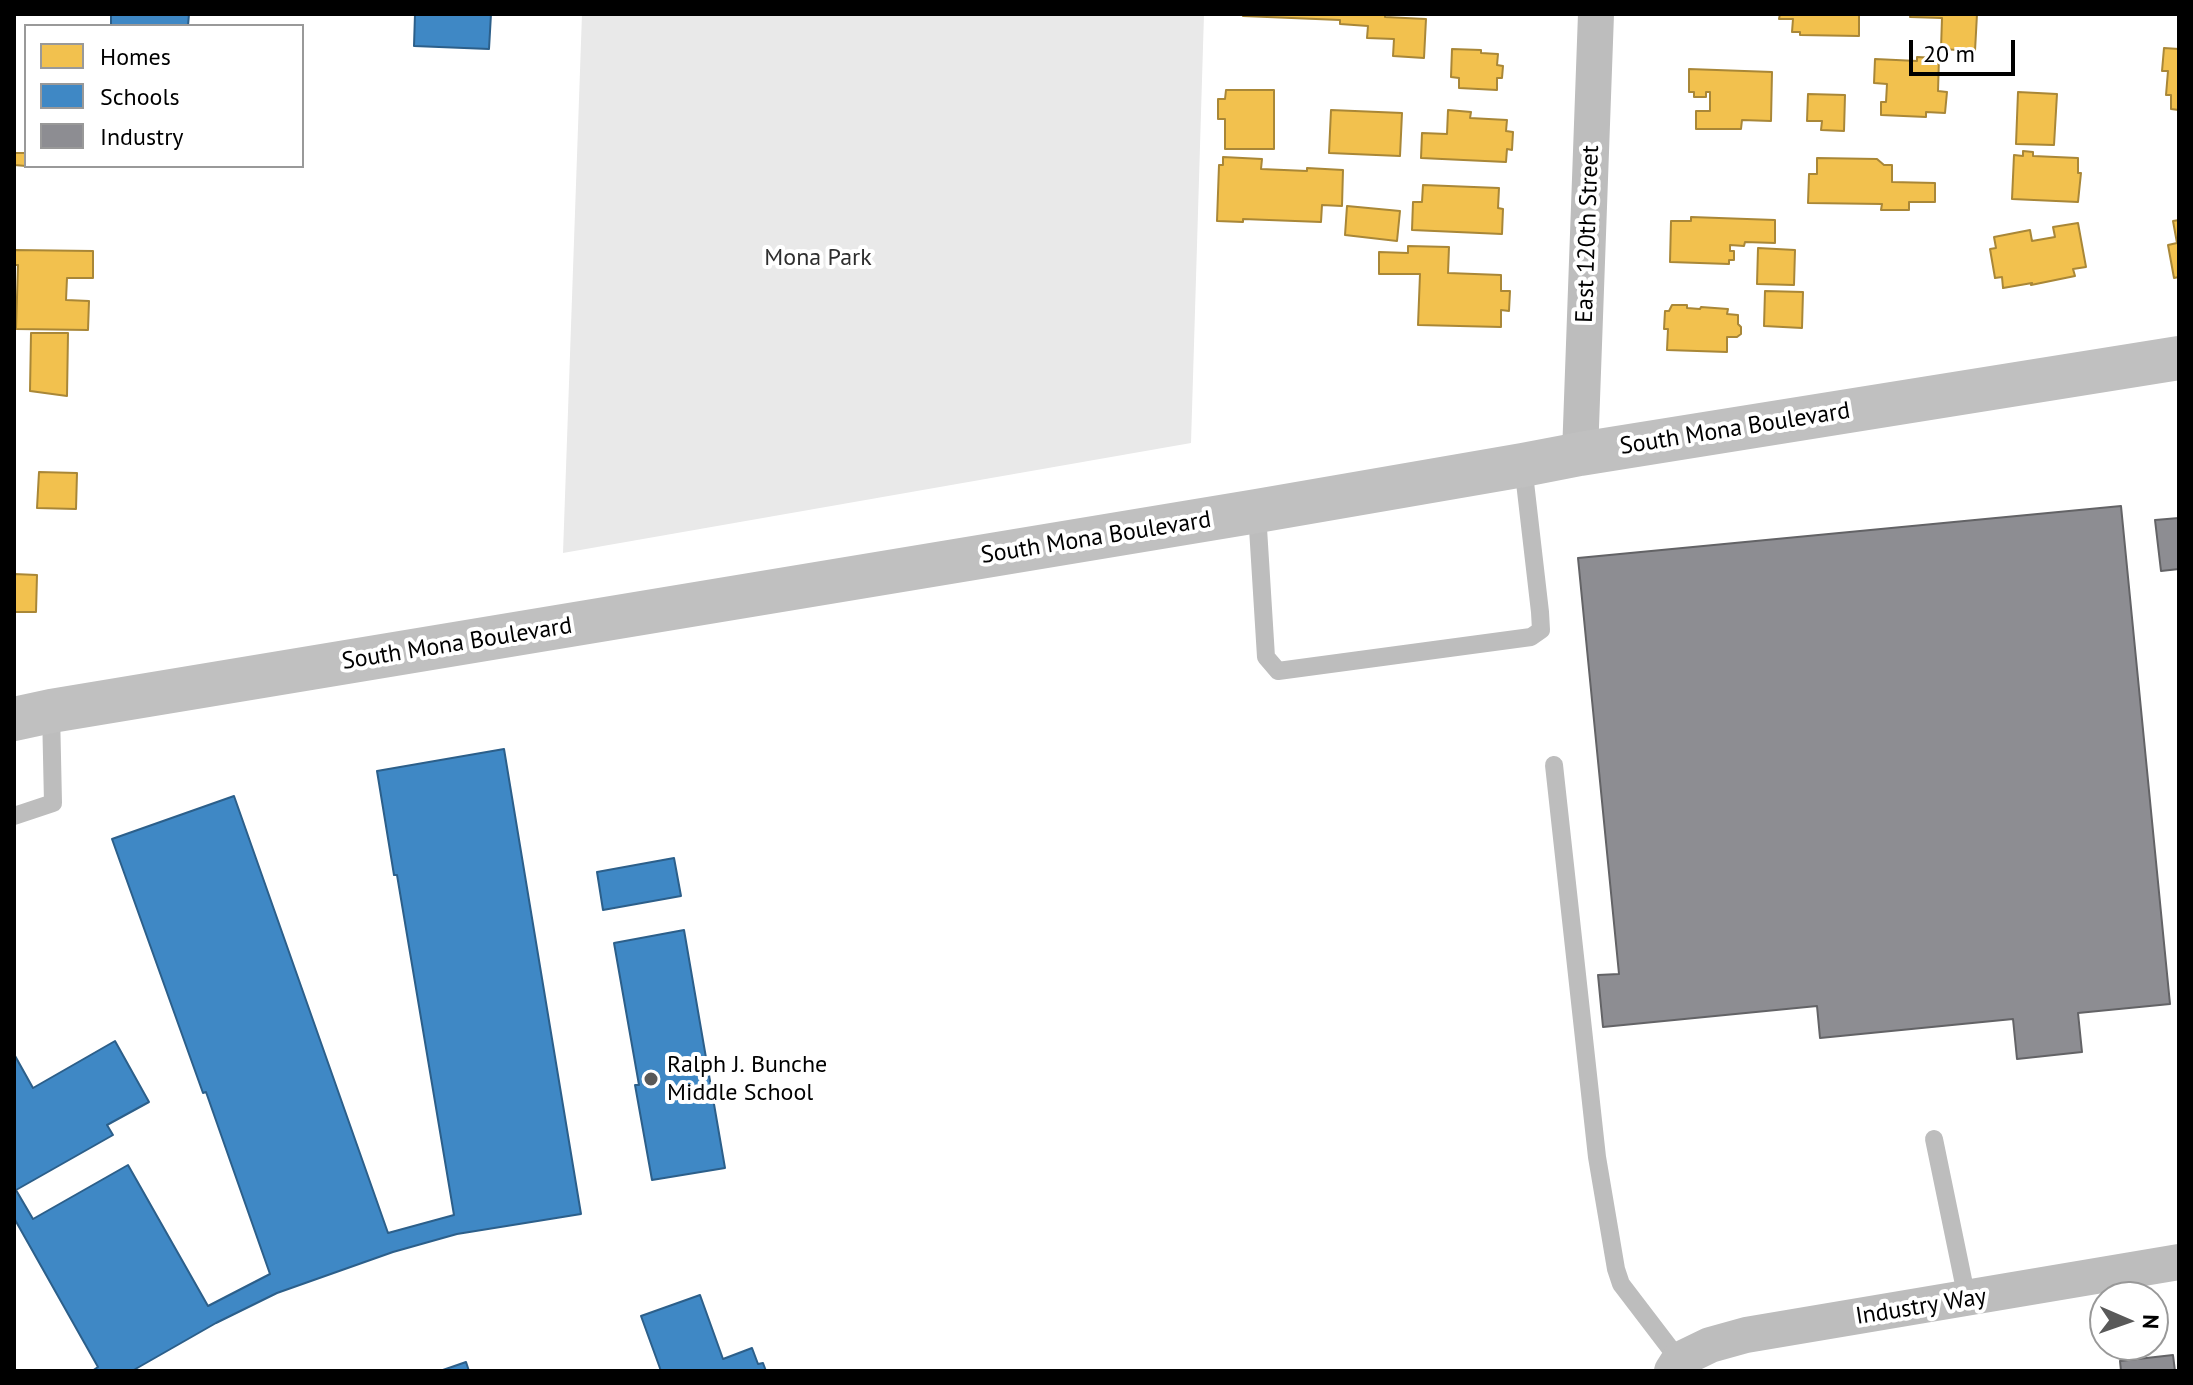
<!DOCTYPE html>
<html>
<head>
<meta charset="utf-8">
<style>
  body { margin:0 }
  #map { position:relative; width:2193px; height:1385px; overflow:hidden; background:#fff; font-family:"PT Sans",sans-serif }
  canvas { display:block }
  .frame { position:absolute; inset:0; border:16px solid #000; pointer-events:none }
  .legend { position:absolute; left:24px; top:24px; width:280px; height:144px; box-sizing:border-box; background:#fff; border:2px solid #999; margin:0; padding:10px 14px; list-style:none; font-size:24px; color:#000 }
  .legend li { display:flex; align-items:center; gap:16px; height:40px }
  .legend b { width:40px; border:2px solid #999 }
  .north { position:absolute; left:2089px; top:1281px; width:80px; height:80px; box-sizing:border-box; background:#fff; border:2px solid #999; border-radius:50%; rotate:92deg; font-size:22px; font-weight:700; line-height:32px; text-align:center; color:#000 }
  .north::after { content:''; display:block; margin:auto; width:28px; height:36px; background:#595959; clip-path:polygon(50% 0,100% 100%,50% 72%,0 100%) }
  .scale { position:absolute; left:1909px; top:40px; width:106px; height:36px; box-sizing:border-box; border:4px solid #000; border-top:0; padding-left:10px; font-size:24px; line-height:28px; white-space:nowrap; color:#000; -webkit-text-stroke:6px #fff; paint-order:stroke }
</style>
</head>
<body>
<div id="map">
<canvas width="2193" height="1385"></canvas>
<div class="frame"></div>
<ul class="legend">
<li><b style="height:22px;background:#f2c14e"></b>Homes</li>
<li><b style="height:22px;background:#3f88c5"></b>Schools</li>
<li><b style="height:22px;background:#8d8d92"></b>Industry</li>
</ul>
<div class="north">N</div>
<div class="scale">20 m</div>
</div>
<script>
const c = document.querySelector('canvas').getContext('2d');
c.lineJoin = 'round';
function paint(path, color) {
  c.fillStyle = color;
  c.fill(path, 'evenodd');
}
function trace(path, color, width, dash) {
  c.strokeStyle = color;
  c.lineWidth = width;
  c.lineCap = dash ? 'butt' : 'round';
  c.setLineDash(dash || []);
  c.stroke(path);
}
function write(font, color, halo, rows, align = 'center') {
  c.font = font + ' "PT Sans",sans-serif';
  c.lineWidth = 8;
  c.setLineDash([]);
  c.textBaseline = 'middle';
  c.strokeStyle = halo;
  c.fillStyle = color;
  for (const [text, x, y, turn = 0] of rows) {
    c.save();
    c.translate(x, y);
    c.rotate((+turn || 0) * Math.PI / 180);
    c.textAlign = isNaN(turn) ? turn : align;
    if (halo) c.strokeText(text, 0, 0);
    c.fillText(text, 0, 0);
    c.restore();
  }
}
paint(new Path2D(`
  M582,14H1204L1191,443L563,553Z`), '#e9e9e9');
const homes = new Path2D(`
  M1243,14H1385V17L1426,19L1424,58L1393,56L1394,39L1367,38L1368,26L1340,24V20L1243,16Z
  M1780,14H1859V36L1800,35V32H1792L1793,19H1779Z
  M1911,14H1977L1975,51L1941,49L1942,18L1910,17Z
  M2164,48L2179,49V110L2171,109V95H2166L2168,71H2162Z
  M1452,49L1481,50V53L1498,54L1497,65L1503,66L1502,78H1497V90L1459,88V78L1451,77Z
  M1917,57L1939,58L1938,91L1947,92L1945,113L1926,112V117L1881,115V102H1886L1887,84L1874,83L1875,59L1917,61Z
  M1689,69L1772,72L1771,121L1742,120L1741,129H1696V111H1710V92H1706V97H1694V92H1689Z
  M1226,90H1274V149H1225V119H1218V99H1225Z
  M2018,92L2057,94L2054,145L2016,144Z
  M1808,94L1845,95L1844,131L1821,130L1822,121H1807Z
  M1331,110L1402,113L1400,156L1329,153Z
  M1448,110L1471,112L1470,118L1507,120L1506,131L1513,132L1512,150L1507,149L1506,162L1421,158L1422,133L1447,134Z
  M2023,151L2033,152V156L2078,158V173H2081L2078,202L2012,199L2014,155L2023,156Z
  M14,153H26V166L14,165Z
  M1223,157L1262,159L1261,169L1307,171V168L1343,170L1342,206L1322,205L1321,222L1243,219V222L1217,221L1219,165H1223Z
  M1817,158L1877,159L1884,165H1892V182L1935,183V202H1909V210H1881L1882,204L1808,203L1809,174H1817Z
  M1423,185L1499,188L1498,208L1503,209L1502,234L1412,230L1413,202H1422Z
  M1347,206L1400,211L1397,241L1345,235Z
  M1691,217L1775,220V243L1745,242L1744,246L1730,245V251H1734V260H1729V264L1670,262L1671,221H1691Z
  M2179,220V277L2174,278L2168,245L2177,243L2173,221Z
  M2078,223L2086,267L2073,269L2075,276L2031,285L2032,283L2003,288L2002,277L1995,278L1990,249L1996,248L1994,237L2030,230L2032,241L2055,237L2053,227Z
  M1408,246L1449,247L1448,273L1501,275V291H1510L1509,311L1501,310V327L1418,325L1420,274H1379V252L1408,253Z
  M1758,248L1795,250L1794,285L1757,284Z
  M14,250L93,251V278H67L66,300L89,301L88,330L16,329L18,265H14Z
  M1765,291L1803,292L1802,328L1764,326Z
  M1672,305H1687V308L1700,309L1701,307L1728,309L1727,314L1738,315V324L1741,327V334L1737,337H1727V352L1667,350L1668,329H1664L1665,311H1669Z
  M31,333H68L67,396L30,391Z
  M39,472L77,473L76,509L37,508Z
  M14,574L37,575L36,612H14Z`);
paint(homes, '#f2c14e');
trace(homes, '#a98737', 2);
const schools = new Path2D(`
  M111,14H189L188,26H111Z
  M415,14H491L489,49L414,46Z
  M504,749L581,1214L457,1234L393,1252L277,1293L216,1323L132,1371H92L98,1367L14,1218V1054L33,1088L115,1041L149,1102L107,1125L113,1135L16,1190L33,1219L128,1165L208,1306L270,1274L206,1092L203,1093L112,839L234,796L388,1233L454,1215L397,875H394L377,771Z
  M674,858L681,896L603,910L597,872Z
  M684,930L725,1168L652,1180L635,1085H639L614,943Z
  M700,1295L723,1359L752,1348L758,1364L763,1363L766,1371H661L641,1316Z
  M466,1362L469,1371H440Z`);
paint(schools, '#3f88c5');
trace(schools, '#2c5f8a', 2);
const industry = new Path2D(`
  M2121,506L2170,1004L2078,1013L2082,1052L2017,1059L2013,1019L1820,1038L1817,1006L1603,1027L1598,975L1619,974L1578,558Z
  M2179,518V569L2161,571L2155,520Z
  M2173,1355L2175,1371H2121L2120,1361Z`);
paint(industry, '#8d8d92');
trace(industry, '#636366', 2);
trace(new Path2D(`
  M1257,512L1266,657L1278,671L1531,637L1541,630L1540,612L1523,465
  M1554,765L1597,1157L1616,1269L1621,1284L1679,1360
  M14,816L53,803L51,711
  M1934,1139L1967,1299`), '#bdbdbd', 18);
trace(new Path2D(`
  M1580,454L1596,14
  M1672,1371L1679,1360L1710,1345L1746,1335L2179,1262`), '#bdbdbd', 36);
trace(new Path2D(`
  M14,719L51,711L1257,511L1523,465L1580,454L2179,358`), '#c0c0c0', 44);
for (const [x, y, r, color] of [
  [651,1079,8,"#595959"]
]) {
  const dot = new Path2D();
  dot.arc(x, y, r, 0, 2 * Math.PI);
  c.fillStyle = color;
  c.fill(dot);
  trace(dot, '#fff', 3);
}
write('24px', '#000', '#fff', [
  ["East 120th Street",1588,234,-88],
  ["South Mona Boulevard",1735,429,-9],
  ["South Mona Boulevard",1096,538,-9],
  ["South Mona Boulevard",457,644,-9],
  ["Industry Way",1921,1307,-9]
]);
write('24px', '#2e2e2e', '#fff', [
  ["Mona Park",818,258]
]);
write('24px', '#000', '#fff', [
  ["Ralph J. Bunche",667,1065],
  ["Middle School",667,1093]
], 'left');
</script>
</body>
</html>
